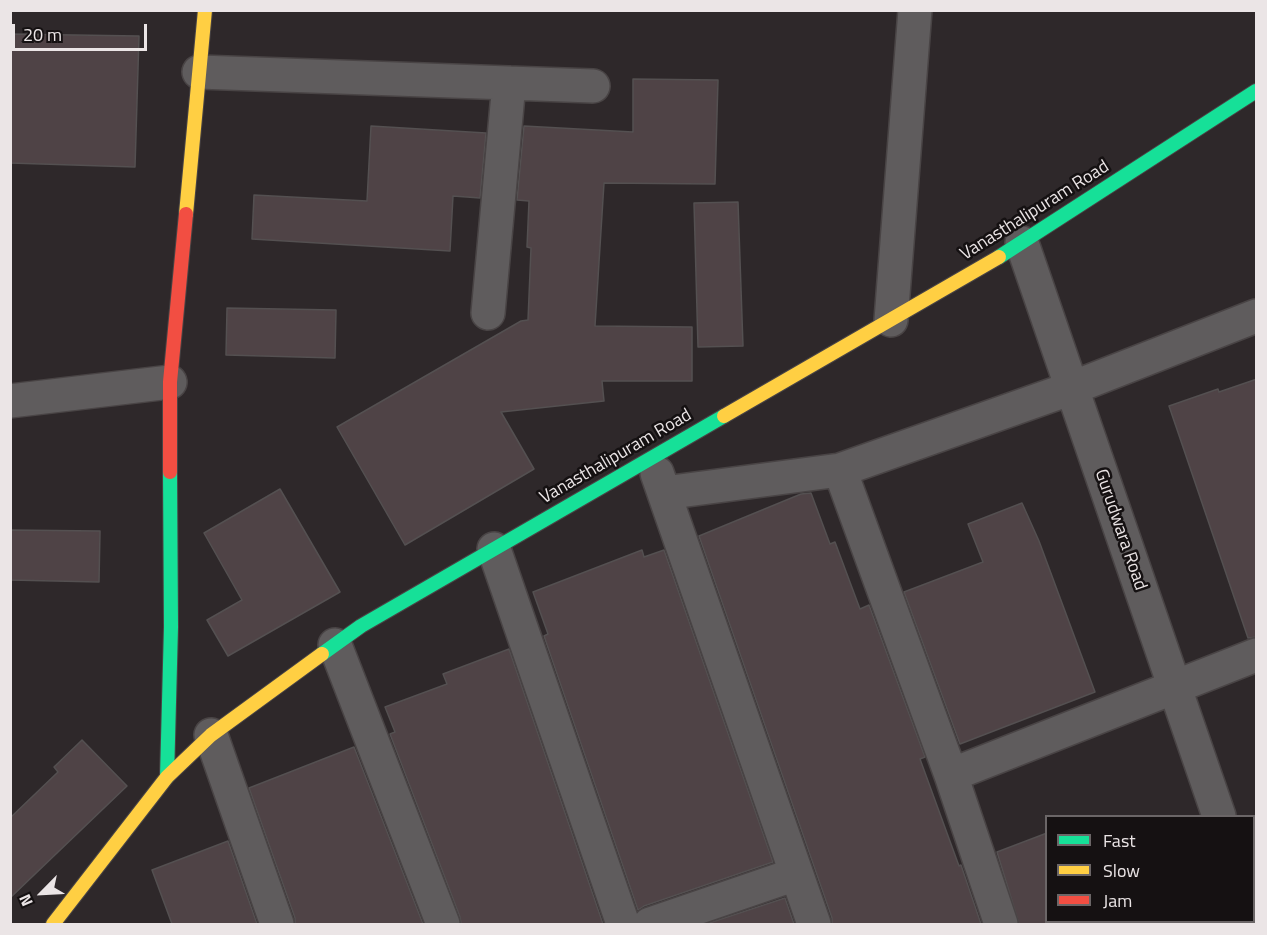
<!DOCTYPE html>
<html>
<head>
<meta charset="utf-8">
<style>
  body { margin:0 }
  #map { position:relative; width:1267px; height:935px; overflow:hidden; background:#2e282a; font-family:"Titillium Web",sans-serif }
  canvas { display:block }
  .frame { position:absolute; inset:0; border:12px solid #ebe5e6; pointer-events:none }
  .legend { position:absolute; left:1045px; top:815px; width:210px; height:108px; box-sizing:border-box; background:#151112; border:2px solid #6b6667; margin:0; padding:8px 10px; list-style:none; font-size:18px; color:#ebe5e6 }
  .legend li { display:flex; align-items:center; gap:12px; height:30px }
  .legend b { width:30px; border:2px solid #6b6667 }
  .north { position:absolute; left:12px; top:863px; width:60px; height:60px; -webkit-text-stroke:4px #151112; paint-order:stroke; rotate:246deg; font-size:16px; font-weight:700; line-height:24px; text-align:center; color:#ebe5e6 }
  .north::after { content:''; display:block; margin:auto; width:21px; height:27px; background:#ebe5e6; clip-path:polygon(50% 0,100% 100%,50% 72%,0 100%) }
  .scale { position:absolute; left:12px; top:24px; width:135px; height:27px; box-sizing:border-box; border:3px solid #ebe5e6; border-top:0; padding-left:8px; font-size:18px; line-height:21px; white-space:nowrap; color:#ebe5e6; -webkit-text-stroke:4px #151112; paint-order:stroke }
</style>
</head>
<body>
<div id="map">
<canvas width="1267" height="935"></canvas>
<div class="frame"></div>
<ul class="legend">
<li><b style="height:8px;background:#16e098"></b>Fast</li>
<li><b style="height:8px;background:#ffcf43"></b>Slow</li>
<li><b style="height:8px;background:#f24e42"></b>Jam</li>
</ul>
<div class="north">N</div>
<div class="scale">20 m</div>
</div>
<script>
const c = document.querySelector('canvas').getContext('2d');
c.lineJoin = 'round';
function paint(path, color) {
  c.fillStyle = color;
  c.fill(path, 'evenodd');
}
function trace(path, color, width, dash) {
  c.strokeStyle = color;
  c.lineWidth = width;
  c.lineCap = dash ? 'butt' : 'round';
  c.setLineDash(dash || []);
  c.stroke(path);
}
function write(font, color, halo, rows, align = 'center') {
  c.font = font + ' "Titillium Web",sans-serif';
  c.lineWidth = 5;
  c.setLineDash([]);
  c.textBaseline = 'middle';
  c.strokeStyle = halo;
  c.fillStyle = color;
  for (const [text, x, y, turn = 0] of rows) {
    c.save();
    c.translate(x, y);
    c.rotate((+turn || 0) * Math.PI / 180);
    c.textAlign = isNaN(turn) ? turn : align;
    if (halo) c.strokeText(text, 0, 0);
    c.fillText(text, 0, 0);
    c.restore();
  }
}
const building = new Path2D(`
  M10,34L139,36L135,167L10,163Z
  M633,79L718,80L715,184L604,183L595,326L692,327V381H602L604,401L501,412L534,469L405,545L337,427L521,321L528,320L531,248L527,247L529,201L517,200L524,126L633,132Z
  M371,126L486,133L480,198L453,196L450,251L252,239L254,195L367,201Z
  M738,202L743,346L698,347L694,203Z
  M227,308L336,310L335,358L226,355Z
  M1257,379V637L1248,638L1169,406L1218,389L1219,392Z
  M280,489L340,592L228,656L207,620L242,600L204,533Z
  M811,493L830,544L835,542L860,609L869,605L925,757L920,759L959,866L961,865L981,924H832V918L699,536L801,494Z
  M1022,503L1039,541L1095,692L960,744L904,592L983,562L968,524Z
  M10,530L100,531L99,582L10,580Z
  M642,550L644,557L664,550L773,862L644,906L638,910L544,636L548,634L533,592Z
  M509,649L603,924H461L460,917L390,734L395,732L385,707L447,684L443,674Z
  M82,740L127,786L10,898V818L58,772L54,767Z
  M354,747L423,924H295V918L249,788Z
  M1047,833V924H1019L997,852Z
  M228,841L257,924H172L152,870Z
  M785,898L794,924H706Z`);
paint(building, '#4f4346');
trace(building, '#545051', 1.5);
const street = new Path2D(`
  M199,72L593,86
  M1022,243L1219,816
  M488,313L509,83
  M891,320L915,10
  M10,401L170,382
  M840,470L951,775L1001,924
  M657,473L814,924
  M664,493L840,470L1072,388L1256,316
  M494,549L623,924
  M335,645L443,924
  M211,735L277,924
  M951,775L1256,655
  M1254,917L1256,924
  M650,924L796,874`);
const fast = new Path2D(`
  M999,257L1256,91
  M322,654L361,626L724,416
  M167,777L171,627L170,472`);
const slow = new Path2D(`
  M186,214L205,10
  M724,416L999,257
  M53,924L167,777L211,735L322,654`);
const jam = new Path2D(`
  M170,472V382L186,214`);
trace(street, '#494445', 36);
trace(fast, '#494445', 16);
trace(slow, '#494445', 16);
trace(jam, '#494445', 16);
trace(street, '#5f5c5d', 33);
trace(fast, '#16e098', 14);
trace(slow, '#ffcf43', 14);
trace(jam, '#f24e42', 14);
write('18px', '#ebe5e6', '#151112', [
  ["Vanasthalipuram Road",1035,211,-32],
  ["Vanasthalipuram Road",616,457,-30],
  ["Gurudwara Road",1120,530,71]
]);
</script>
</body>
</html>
